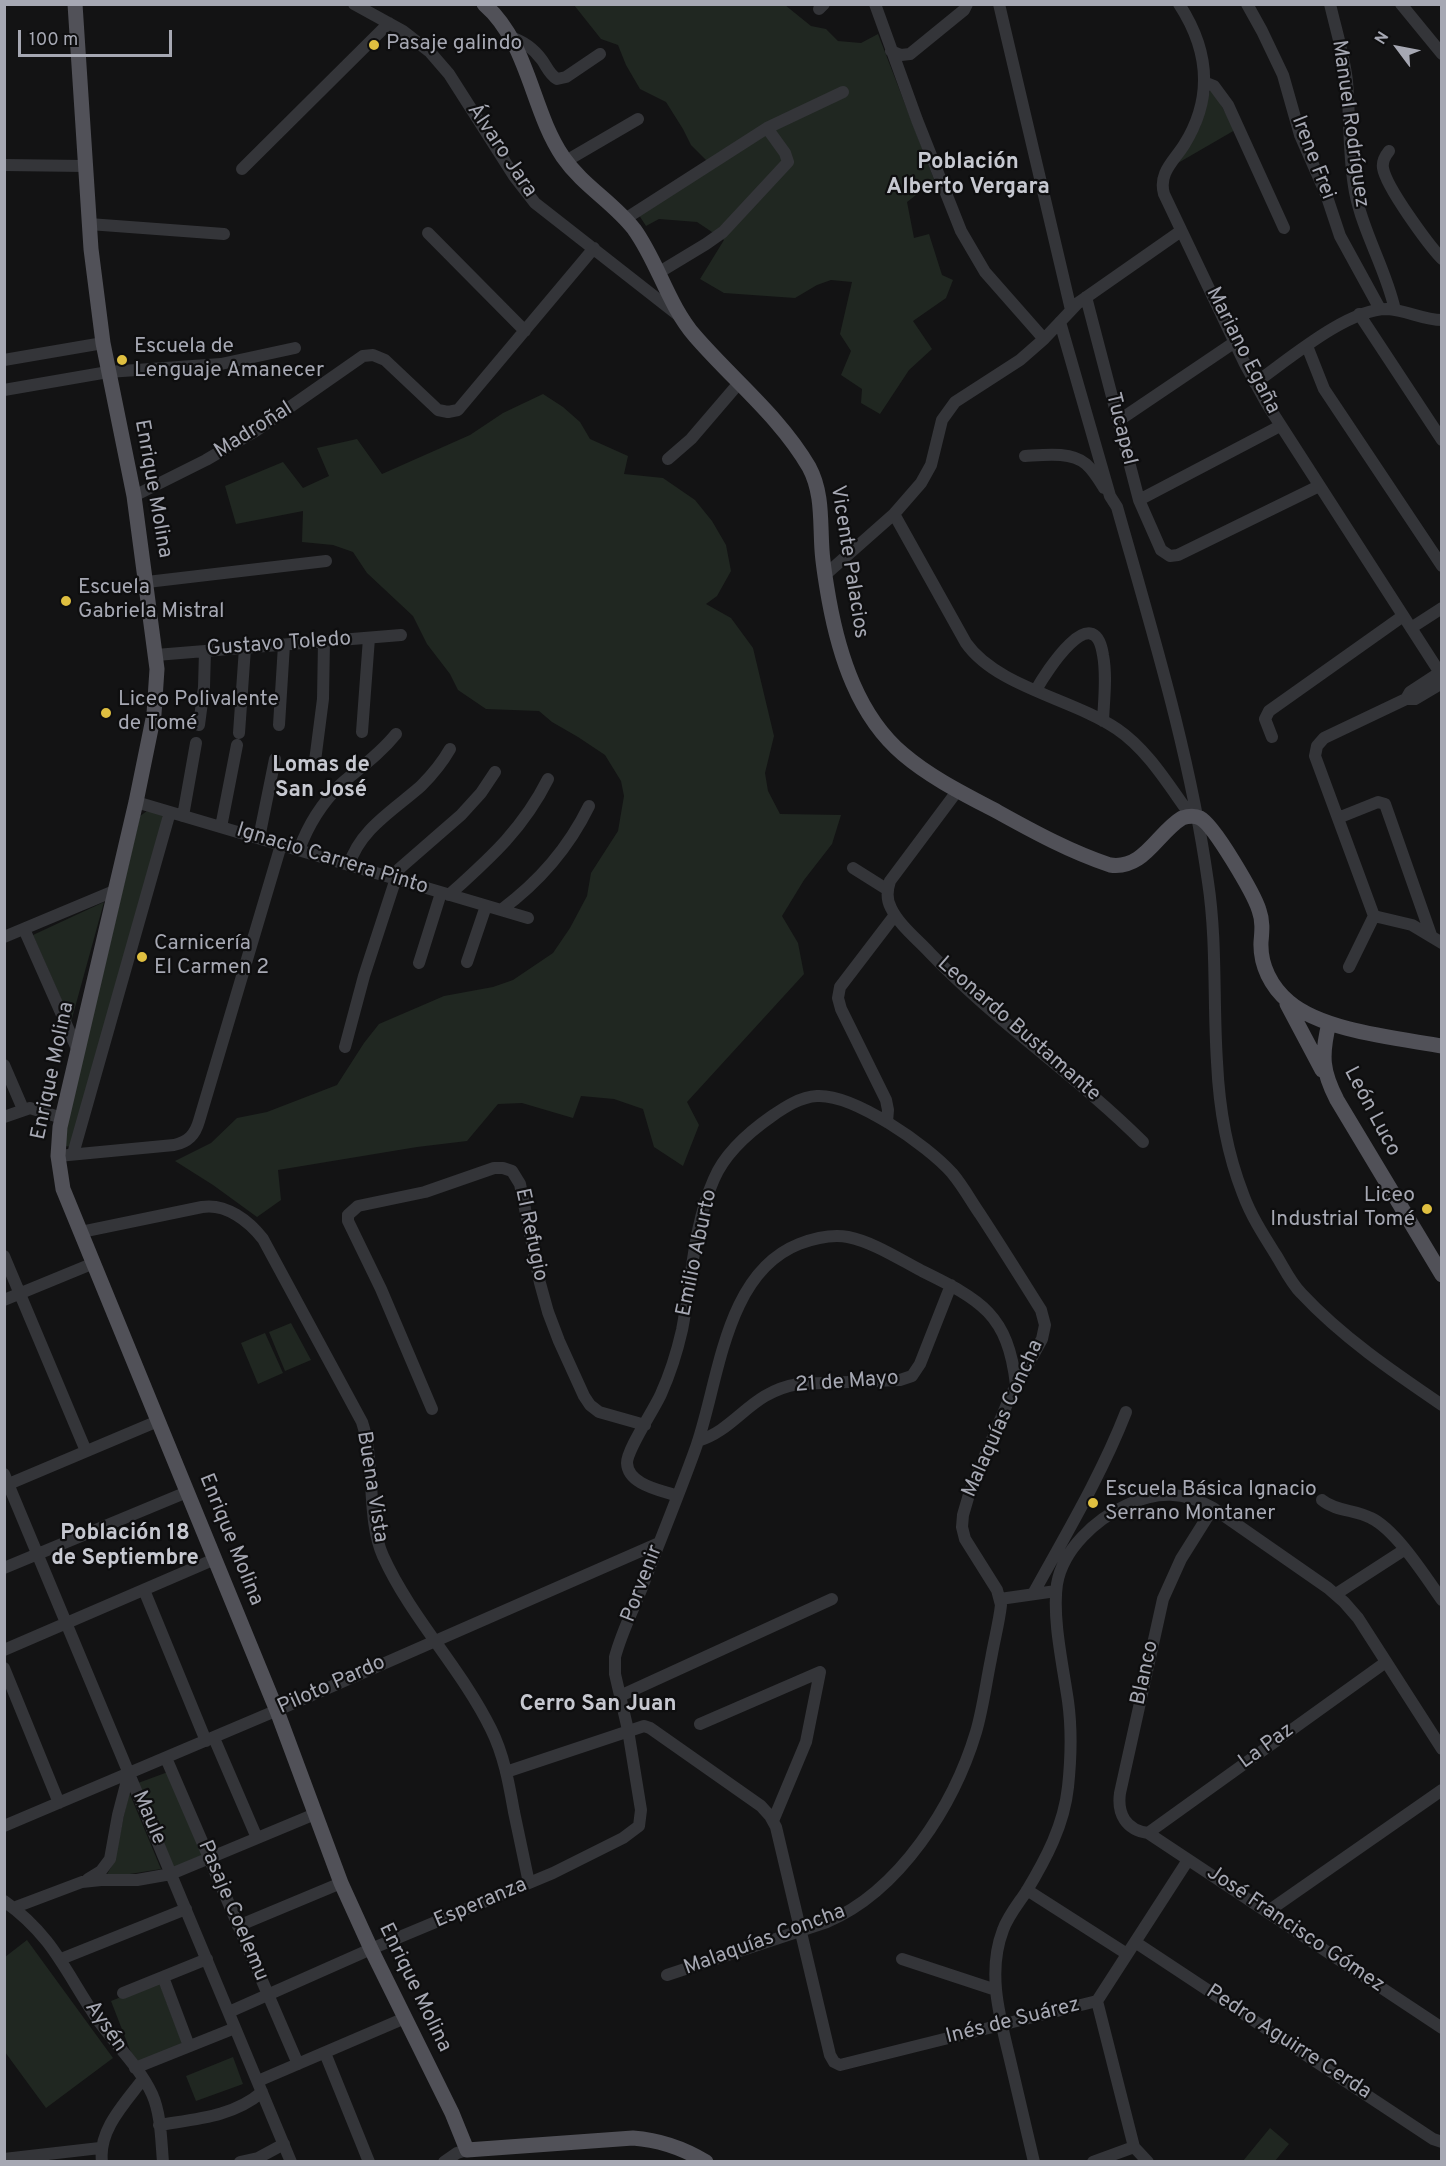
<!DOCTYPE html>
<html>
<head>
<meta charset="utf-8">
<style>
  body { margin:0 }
  #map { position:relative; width:1446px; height:2166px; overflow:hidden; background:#131314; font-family:Overpass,sans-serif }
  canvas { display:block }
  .frame { position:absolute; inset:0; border:6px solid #a6a8b3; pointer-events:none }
  .north { position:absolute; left:1368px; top:18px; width:60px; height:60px; -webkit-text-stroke:4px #0e0e0f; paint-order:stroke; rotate:302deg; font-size:16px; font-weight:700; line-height:24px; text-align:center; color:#a6a8b3 }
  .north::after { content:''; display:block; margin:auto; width:21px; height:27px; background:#a6a8b3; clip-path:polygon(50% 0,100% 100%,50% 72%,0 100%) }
  .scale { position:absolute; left:18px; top:30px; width:154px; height:27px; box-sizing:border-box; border:3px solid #a6a8b3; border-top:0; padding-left:8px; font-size:18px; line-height:21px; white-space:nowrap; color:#a6a8b3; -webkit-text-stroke:4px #0e0e0f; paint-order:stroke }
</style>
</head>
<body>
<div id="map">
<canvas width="1446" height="2166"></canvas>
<div class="frame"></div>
<div class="north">N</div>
<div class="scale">100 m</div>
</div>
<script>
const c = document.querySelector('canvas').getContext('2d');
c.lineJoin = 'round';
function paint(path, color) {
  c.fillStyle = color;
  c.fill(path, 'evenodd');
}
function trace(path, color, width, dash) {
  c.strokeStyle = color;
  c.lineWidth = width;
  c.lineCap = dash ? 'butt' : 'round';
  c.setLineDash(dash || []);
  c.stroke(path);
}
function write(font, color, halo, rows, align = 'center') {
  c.font = font + ' Overpass,sans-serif';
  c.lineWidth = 4.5;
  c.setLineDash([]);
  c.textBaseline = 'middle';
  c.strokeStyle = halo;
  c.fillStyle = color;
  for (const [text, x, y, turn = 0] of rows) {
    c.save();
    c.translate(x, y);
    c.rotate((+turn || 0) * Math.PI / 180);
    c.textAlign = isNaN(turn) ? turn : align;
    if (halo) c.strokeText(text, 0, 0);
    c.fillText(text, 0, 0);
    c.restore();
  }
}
paint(new Path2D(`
  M574,5H785L811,26L826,29L838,41L861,43L878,34L937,187L920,192L907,202L914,238L929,234L942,275L953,280L946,298L913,321L932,349L909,370L880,414L861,403L862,389L841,375L851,351L840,334L852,282L831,280L817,285L795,298L724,293L700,279L724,240L697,222L659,219L646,226L637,212L709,163L691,145L683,129L666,102L640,89L626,65L618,45L601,39Z
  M1211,87L1235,130L1178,163L1200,127Z
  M543,394L563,407L580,422L590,439L628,456L624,474L663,478L695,500L712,521L726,545L731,571L717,596L706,604L731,618L753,648L774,736L765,773L768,791L780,814L841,815L832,844L804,880L782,916L798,943L804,974L687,1102L699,1125L683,1166L654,1147L643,1109L614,1099L581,1096L573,1118L522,1103L498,1104L467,1141L417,1147L278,1170L281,1200L257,1217L213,1185L175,1161L211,1143L237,1118L267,1112L337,1085L364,1043L379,1024L444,996L493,987L513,980L553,953L570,928L587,896L591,873L618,831L624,796L621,781L605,755L578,737L552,722L539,711L486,709L458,690L450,674L427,644L413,616L367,573L353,552L333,545L302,542L303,511L236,524L225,486L283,462L303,488L329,476L317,448L357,439L382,474L470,435L503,413Z
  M147,811L161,814L165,820L73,1147L64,1146V1139L140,816Z
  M104,902L71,1022L33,935Z
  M291,1323L311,1360L285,1371L269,1332Z
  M265,1333L283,1373L258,1384L241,1343Z
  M168,1772L204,1857L171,1869L138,1783Z
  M129,1792L161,1869L105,1878L114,1862Z
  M27,1940L113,2058L46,2108L5,2052V1957Z
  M159,1982L183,2045L135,2063L111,2001Z
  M233,2057L243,2084L196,2101L186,2076Z
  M1270,2128L1289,2144L1275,2161H1243Z`), '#202721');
trace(new Path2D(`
  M354,4L403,31L430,52L449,74L514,176L535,203L678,315
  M875,4L917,120L961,231L985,272L1044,339
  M999,4L1071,310
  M1179,4C1209,50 1214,97 1184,145C1174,161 1158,173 1164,194L1244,362L1267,404L1442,676
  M1247,4L1262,31L1283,75L1300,135L1326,194L1340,236L1380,309
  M1330,4C1336,30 1344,55 1347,81C1350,118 1348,156 1355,192C1363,233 1386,269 1395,310
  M1401,4L1442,54
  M819,9L824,4
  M510,37C523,41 534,49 542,60C547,67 549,74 557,79L566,77L600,54
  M891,51L901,55L910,54L964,10L967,4
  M1204,82L1214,86L1228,105L1284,228
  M1389,151C1385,156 1382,162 1383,168C1386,187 1428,244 1442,259
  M566,161L638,119
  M4,165L85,166
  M242,169L389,23
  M625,219L767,128L843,92
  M89,224L224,234
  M428,233L525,331
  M658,273L706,244L723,232L788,162L785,153L767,128
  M1086,297L1139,500L1161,550L1170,556L1178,555L1319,486
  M1359,314L1442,440
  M1060,322L1110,496L1117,507C1152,631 1190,754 1208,882C1217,941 1213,1002 1217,1062C1219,1106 1227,1153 1243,1194C1251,1216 1264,1236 1276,1255C1284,1268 1291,1283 1301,1293C1342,1337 1392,1371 1442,1405
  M1307,346L1324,389L1442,566
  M4,360L103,343
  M1255,383C1288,360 1347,309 1387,309C1406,310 1423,320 1442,320
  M4,390L108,372L221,364L295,348
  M1118,421L1235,342
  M1025,456C1043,455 1071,451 1086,464C1094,471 1099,480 1104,488
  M668,459L691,439L739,383
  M134,496L206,460L257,430L363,356L373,355L385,360L438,410L448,412L458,410L594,248
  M1139,500L1280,426
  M894,514L966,643C997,687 1073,699 1117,729C1148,750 1169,786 1191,816
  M825,575L894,514L921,483L931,465L942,420L955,402L1020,360L1044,339L1078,303L1181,231
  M147,582L326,561
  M1411,628L1442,608
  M156,655L401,635
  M1036,690C1046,672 1094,597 1103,655C1107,676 1104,699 1103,721
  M1406,699L1410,692L1439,673
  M199,725L204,687L205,651
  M279,725L284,645
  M362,732L369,638
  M239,733L245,648
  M1272,737L1265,719L1269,711L1403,616
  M315,761L323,699L324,641
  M958,790L890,881C887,890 886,899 891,908C899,925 917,939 930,953C996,1022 1076,1075 1143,1142
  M136,802L528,918
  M183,816L196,743
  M1338,818L1378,802L1385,804L1431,935
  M221,827L237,745
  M259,838L275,759
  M299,850C308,825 322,803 341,784C360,768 380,754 396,734
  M349,865C360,829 394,810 421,786C432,775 442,763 450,749
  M853,868L888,890
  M449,895C490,858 523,829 548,779
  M501,910C539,882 568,849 589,806
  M1374,916L1412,925L1442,943
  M24,929L78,1051
  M4,937L114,891
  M467,962L486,906
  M419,963L441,893
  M1349,967L1374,916L1315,756L1317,746L1324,738L1406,699H1415L1442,683
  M345,1047L364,976L399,869L461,815L481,793L495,772
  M4,1065L23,1109
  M4,1117L30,1108L62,1118
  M887,1122L888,1110L886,1100L841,1009L838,998L840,987L895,915
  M73,1154L170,812
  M58,1156L174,1145C188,1142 195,1135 199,1121L281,845
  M81,1232L202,1207C226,1203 249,1221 263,1239L362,1422C376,1464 366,1518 383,1556C411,1618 461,1668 491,1729C504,1755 509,1784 514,1812C519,1836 524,1860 529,1883
  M4,1256L86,1451
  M4,1300L94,1263
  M432,1409L381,1289L348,1221V1215L358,1206L425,1192L494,1168H503L512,1171L520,1184L540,1283L548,1312L559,1341L584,1396L590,1405L599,1412L645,1425
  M698,1441C737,1429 750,1392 798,1384L900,1380L912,1376L920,1364L951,1285
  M4,1474L291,2162
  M4,1486L158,1421
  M1322,1500C1335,1511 1356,1510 1371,1518C1396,1530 1425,1576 1442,1600
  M1213,1508L1181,1559L1163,1599L1120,1793C1117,1814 1126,1830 1148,1833L1442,2028
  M4,1568L187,1492
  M144,1590L206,1741
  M1033,1594C1066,1534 1101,1476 1126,1412
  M1336,1594L1404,1550
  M1000,1599L1056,1591
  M4,1650L215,1559
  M4,1668L59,1803
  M620,1696L832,1599
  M700,1724L820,1672
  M214,1738L257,1838
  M166,1758L298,2064
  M506,1772L644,1726L650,1728L761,1806L770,1816L776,1827L830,2055L834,2062L840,2065L1097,2001L1188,1860
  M773,1821L806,1742L820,1672
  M4,1826L287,1706L659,1543
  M1148,1833L1386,1662
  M88,1879L101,1871L110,1859L118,1815L129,1773
  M1027,1890L1127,1954
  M4,1901C55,1937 67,1976 100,2023C117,2046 140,2068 152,2094C161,2114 161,2139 163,2162
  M13,1908L82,1882L101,1880H137L171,1874L315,1814
  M1267,1912L1442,1790
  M238,1926L341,1883
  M1135,1942L1433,2139L1442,2142
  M61,1959L186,1909
  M902,1959L996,1990
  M667,1975L827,1922C900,1891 954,1805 976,1732C983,1708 986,1683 991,1659C994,1641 999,1623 1001,1605L997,1590L965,1539L962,1527L963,1515L970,1491L1010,1397L1042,1339L1045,1325L1041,1310C1021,1278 1001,1246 980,1214C971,1201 963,1186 952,1173C927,1145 854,1094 817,1096C800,1097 785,1107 772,1116C749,1132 725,1153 714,1179C693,1226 692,1280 682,1330C677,1352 670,1374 661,1394C654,1410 627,1449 627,1463C628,1485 661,1490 677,1496
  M163,1977L189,2046
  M123,1993L207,1959
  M1097,2001L1134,2147L1148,2162
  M229,2012L371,1949L553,1873L623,1838L639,1826L641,1810L628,1730L615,1674V1657C621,1634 632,1612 641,1590C659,1543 678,1497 695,1450C719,1385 723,1274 799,1244C815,1238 831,1234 848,1237C873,1242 899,1259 922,1271C981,1300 1008,1314 1016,1385
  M325,2053L369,2162
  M135,2068L235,2028
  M258,2081L405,2018
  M159,2125C195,2119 233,2117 262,2092
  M4,2159L100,2148
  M102,2162C98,2130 125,2103 143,2079
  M240,2162L258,2158L284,2144
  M444,2162L457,2153L467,2150
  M1034,2162C1026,2129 1019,2097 1011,2064C1001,2021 986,1974 1003,1930C1008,1916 1018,1904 1026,1892C1046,1859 1064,1825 1068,1787C1071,1759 1072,1730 1068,1701C1063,1666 1052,1618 1057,1584C1063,1549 1096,1519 1127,1505C1157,1491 1184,1491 1213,1508L1328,1588L1344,1602L1358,1618L1442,1749
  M1093,2162L1134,2147`), '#343539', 12);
trace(new Path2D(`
  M75,4L91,249L103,343L134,496L157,669L154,714L136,802L60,1127L58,1156L63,1189L277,1711L341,1883L371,1949L452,2113L467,2150L633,2138C660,2140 683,2148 706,2162
  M484,4C529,43 531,110 563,157C583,186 613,202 634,229C658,262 668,305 695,336C733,380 780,417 809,467C823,493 820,522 822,550C823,566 826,583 829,600C839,655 858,716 903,754C931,778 966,795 998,812C1034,832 1071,852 1110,865C1144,870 1157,833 1182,818C1188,816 1194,815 1200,818C1214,825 1254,894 1259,910C1263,921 1262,931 1261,942C1260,965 1271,987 1289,1002C1323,1031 1397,1038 1442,1046
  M1287,1004L1322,1070
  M1329,1023C1321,1056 1322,1071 1337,1100L1442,1275`), '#515158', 15);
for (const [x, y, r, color] of [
  [374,45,6,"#dfbf40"],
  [122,360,6,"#dfbf40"],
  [66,601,6,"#dfbf40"],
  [106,713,6,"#dfbf40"],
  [142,957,6,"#dfbf40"],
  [1427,1209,6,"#dfbf40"],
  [1093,1503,6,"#dfbf40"]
]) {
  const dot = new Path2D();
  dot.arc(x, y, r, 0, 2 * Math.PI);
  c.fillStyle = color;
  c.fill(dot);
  trace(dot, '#0e0e0f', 2);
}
write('21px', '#a6a8b3', '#0e0e0f', [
  ["Pasaje galindo",386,45],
  ["Escuela de",134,348],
  ["Lenguaje Amanecer",134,372],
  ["Escuela",78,589],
  ["Gabriela Mistral",78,613],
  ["Liceo Polivalente",118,701],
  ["de Tomé",118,725],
  ["Carnicería",154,945],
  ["El Carmen 2",154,969],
  ["Liceo",1415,1197,"right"],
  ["Industrial Tomé",1415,1221,"right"],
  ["Escuela Básica Ignacio",1105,1491],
  ["Serrano Montaner",1105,1515]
], 'left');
write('21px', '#a6a8b3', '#0e0e0f', [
  ["Manuel Rodríguez",1349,124,82],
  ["Álvaro Jara",501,151,56],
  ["Irene Frei",1312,158,69],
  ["Mariano Egaña",1242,351,63],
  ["Tucapel",1120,429,76],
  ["Madroñal",254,431,-32],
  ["Enrique Molina",152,489,80],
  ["Vicente Palacios",848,562,81],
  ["Gustavo Toledo",279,645,-4],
  ["Ignacio Carrera Pinto",332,860,17],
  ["Leonardo Bustamante",1018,1030,41],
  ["Enrique Molina",54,1071,-78],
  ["León Luco",1371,1112,62],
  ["El Refugio",530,1235,78],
  ["Emilio Aburto",698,1253,-78],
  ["21 de Mayo",847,1383,-4],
  ["Malaquías Concha",1004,1419,-66],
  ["Buena Vista",371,1487,81],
  ["Enrique Molina",230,1540,68],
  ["Porvenir",643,1584,-69],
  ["Blanco",1146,1673,-78],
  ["Piloto Pardo",332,1686,-24],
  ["La Paz",1267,1747,-36],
  ["Maule",148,1818,67],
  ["Esperanza",481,1904,-23],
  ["Pasaje Coelemu",232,1911,67],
  ["José Francisco Gómez",1295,1930,34],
  ["Malaquías Concha",765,1941,-20],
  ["Enrique Molina",414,1988,64],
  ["Inés de Suárez",1013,2022,-14],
  ["Aysén",105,2027,55],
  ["Pedro Aguirre Cerda",1288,2043,33]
]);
write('bold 22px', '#c6c8d0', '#0e0e0f', [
  ["Población",968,164],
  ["Alberto Vergara",968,189],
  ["Lomas de",321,767],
  ["San José",321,792],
  ["Población 18",125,1535],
  ["de Septiembre",125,1560],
  ["Cerro San Juan",598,1706]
]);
</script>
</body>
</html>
